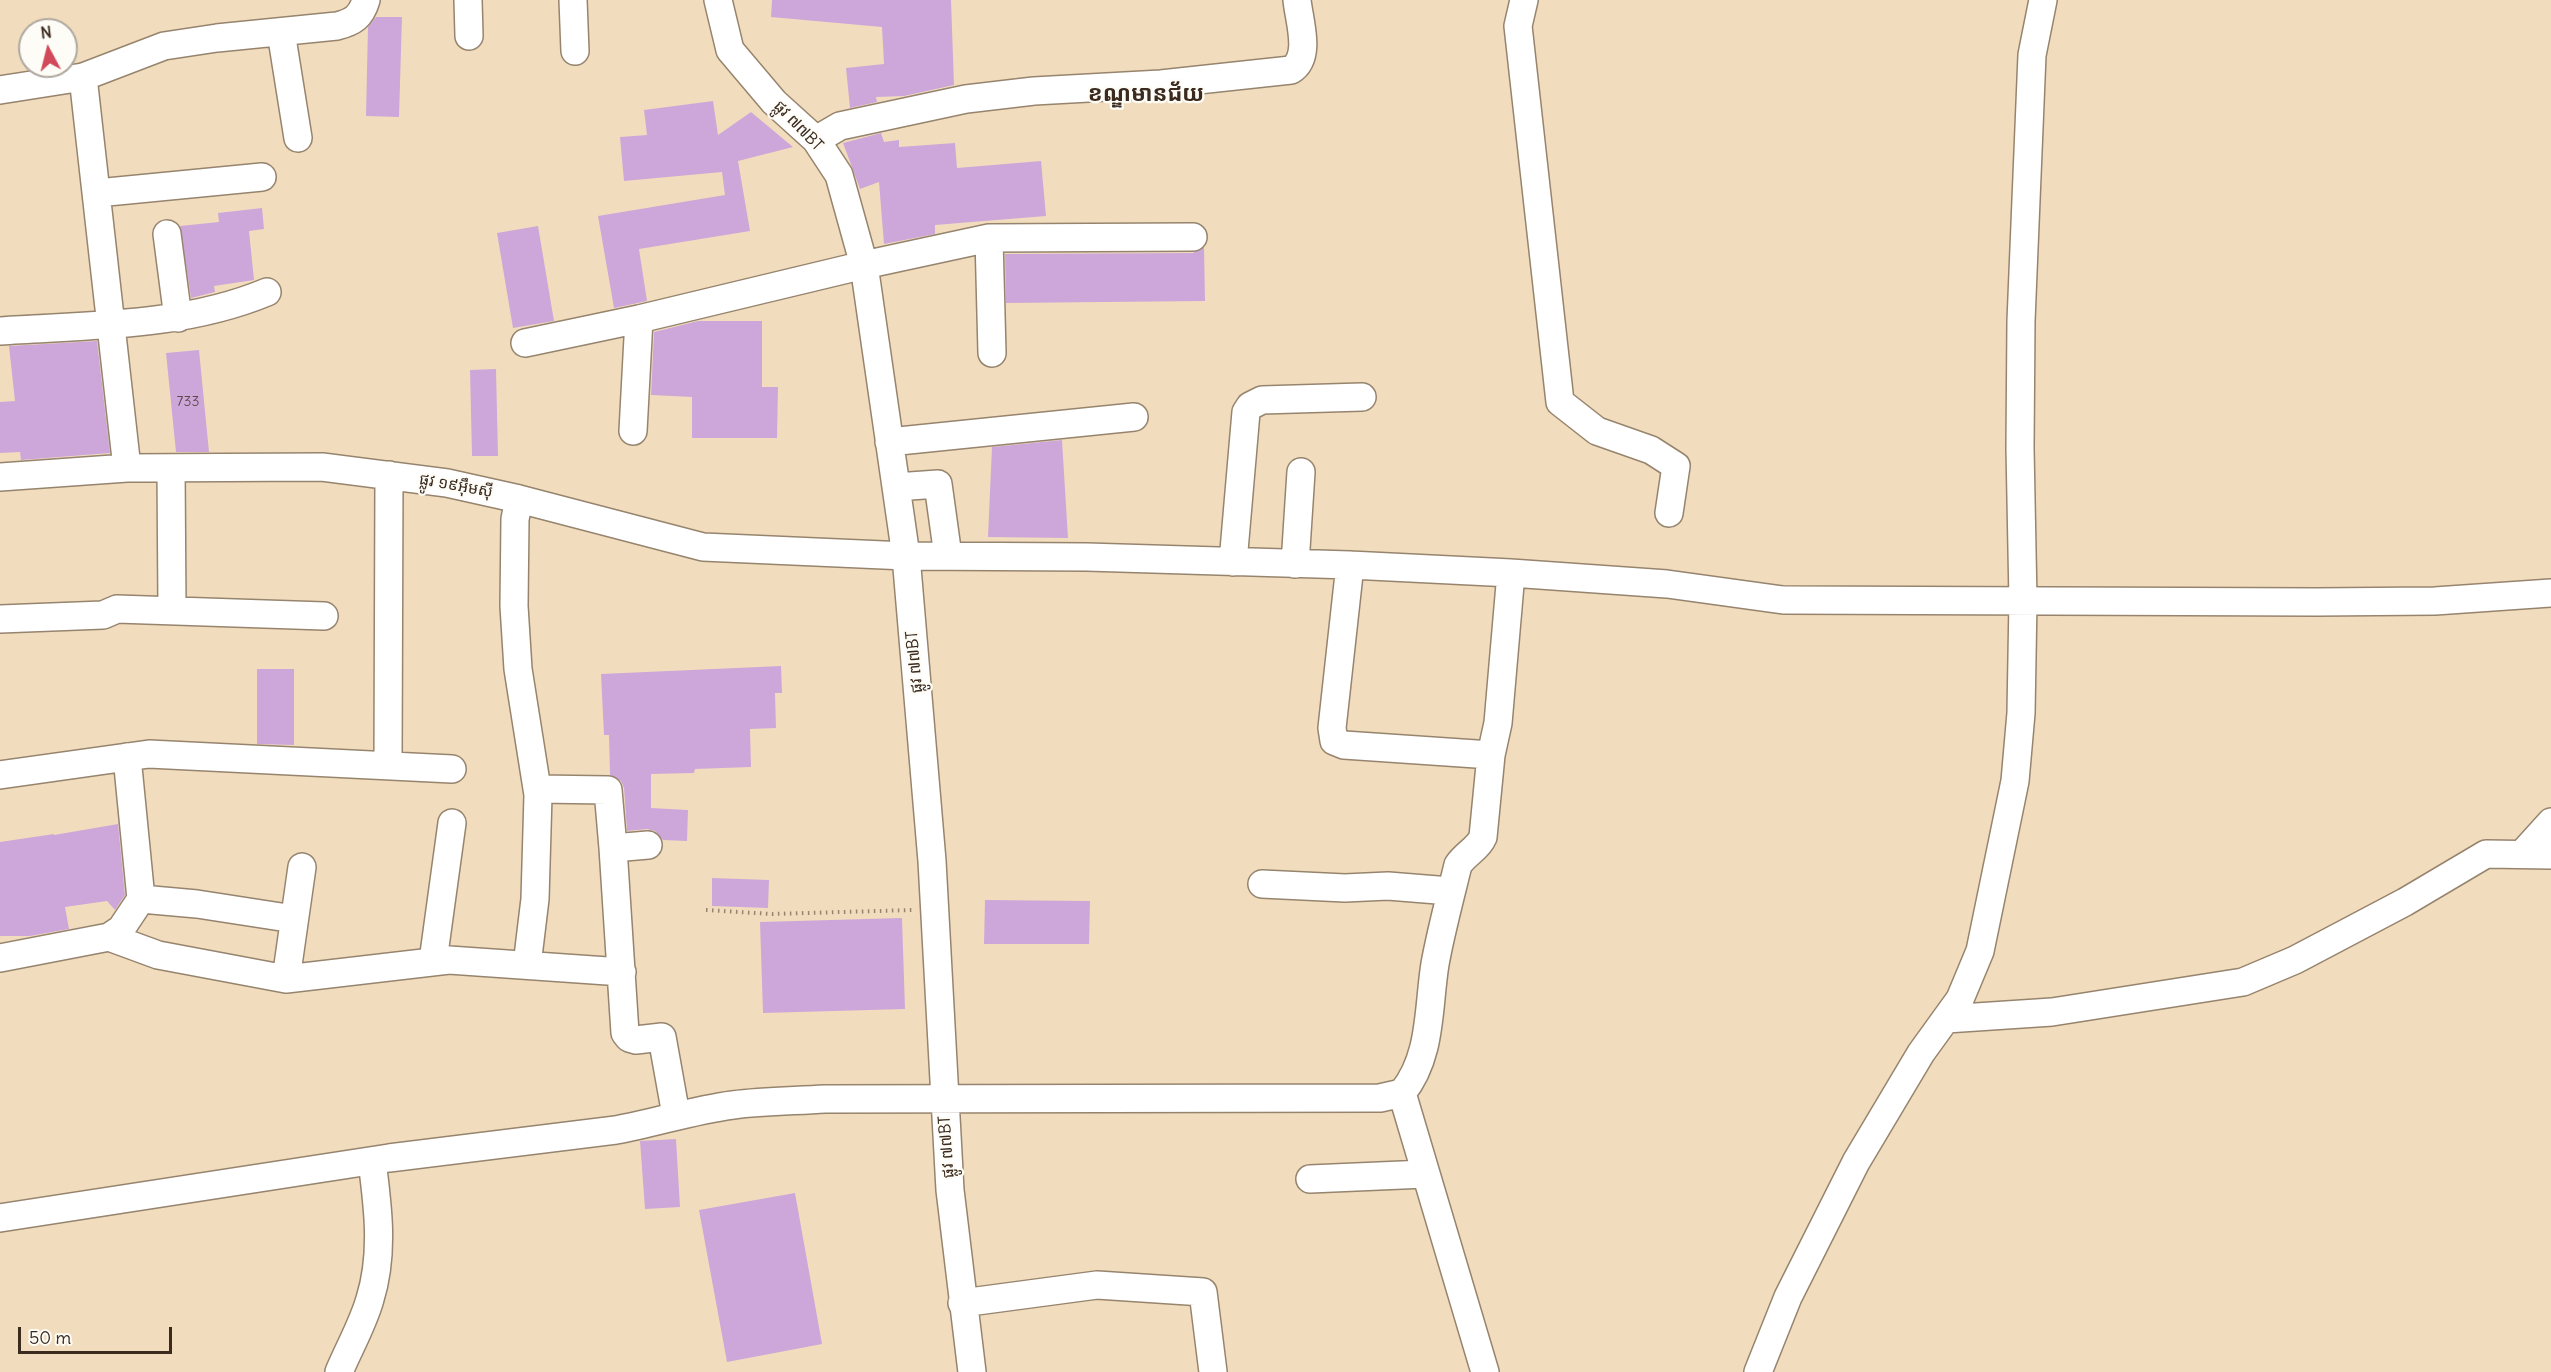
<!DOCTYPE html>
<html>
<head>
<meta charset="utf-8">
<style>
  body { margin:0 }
  #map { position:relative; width:2551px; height:1372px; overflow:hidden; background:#f1ddbd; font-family:Delius,sans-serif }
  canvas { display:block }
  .north { position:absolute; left:18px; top:18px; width:60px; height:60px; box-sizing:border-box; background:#fdfcf7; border:2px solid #afa8a0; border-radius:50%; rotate:353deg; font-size:16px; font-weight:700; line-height:24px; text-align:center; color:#3b2a1e }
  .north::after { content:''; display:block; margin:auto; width:21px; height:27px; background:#d1495b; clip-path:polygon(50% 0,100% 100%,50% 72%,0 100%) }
  .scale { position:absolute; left:18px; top:1327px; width:154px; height:27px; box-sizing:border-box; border:3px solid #3b2a1e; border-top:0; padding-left:8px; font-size:18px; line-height:21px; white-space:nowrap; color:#3b2a1e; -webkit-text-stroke:4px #fdfcf7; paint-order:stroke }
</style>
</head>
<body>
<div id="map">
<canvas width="2551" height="1372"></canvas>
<div class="north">N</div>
<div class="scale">50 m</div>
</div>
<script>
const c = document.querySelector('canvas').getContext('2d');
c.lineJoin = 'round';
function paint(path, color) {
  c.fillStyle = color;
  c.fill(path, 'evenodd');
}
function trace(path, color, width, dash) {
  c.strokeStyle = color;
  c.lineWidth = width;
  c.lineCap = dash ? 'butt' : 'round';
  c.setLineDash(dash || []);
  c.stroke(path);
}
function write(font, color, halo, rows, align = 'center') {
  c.font = font + ' Delius,"Noto Sans Khmer",sans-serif';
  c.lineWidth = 4.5;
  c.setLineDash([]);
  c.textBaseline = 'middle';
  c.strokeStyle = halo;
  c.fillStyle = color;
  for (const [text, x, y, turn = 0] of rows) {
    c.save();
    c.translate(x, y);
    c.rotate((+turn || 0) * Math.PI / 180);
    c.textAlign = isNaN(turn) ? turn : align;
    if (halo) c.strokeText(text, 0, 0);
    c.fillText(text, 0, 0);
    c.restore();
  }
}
paint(new Path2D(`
  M772,0H951L954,85L904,96L876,97L877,102L850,108L846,68L884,64L882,27L771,17Z
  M376,17H402L399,117L366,116L368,27Z
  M713,101L718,135L751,112L793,147L738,161L750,231L639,249L647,301L614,308L598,216L725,195L722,172L624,181L620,137L647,135L644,110Z
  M881,133L884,142L899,140V147L955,143L957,168L1041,161L1046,216L935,225V234L884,244L879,182L860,189L843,143Z
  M262,208L264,229L249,231L254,280L214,286L215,292L191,298L180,226L219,222L218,213Z
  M538,226L554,321L513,328L497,233Z
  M1204,247L1205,301L1006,303L1005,254L1193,253Z
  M698,321H762V387H778L777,438H692V397L651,395L654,332Z
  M97,341L110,453L21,460L20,452L0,453V402L15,401L9,346Z
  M199,350L209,452H176L166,353Z
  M496,369L498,456H472L470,370Z
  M1062,440L1068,538L988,537L992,447Z
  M781,666L782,693H775L776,728L750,729L751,767L695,769L694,773L651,774V808L688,810L687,841L663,840L655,831L647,829L627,831L624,788L621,781L610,775L609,735H604L601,674Z
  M257,669H294V745L257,744Z
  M118,824L125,895L115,910L107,901L65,907L69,929L30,936H0V842L54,834V835Z
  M712,878L769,880L768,908L712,906Z
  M985,900L1090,901L1089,944H984Z
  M902,918L905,1009L763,1013L760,922Z
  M676,1139L680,1207L645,1209L640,1141Z
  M795,1193L822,1344L727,1362L699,1210Z`), '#cda7d9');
const minor = new Path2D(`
  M468,0L469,36
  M573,0L575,51
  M718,0L730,50L774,102L816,140L839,175L864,265L906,556L932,861L950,1190L972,1372
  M1524,0L1518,26L1560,402L1597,431L1651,450L1676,466L1669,513
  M281,32L298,138
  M83,77L127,468
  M0,90L83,77L164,46L217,38L337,26C353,22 361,17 366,0
  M816,140L840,126L966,99L1034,91L1161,84L1291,70C1312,57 1299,21 1297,0
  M97,193L262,177
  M167,234L178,318
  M989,238L992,353
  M0,331C89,325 183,327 267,292
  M525,343L639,319L864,265L989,238L1193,237
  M633,431L639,319
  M889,442L1134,417
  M171,468L172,609
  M0,477L127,468L322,467L447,483L519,499L703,547L906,556L1087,557L1350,565L1511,573L1667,584L1783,600L2317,602L2435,601L2551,593
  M896,487L938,484L948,556
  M519,499L515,519L514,606L518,669L538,795L535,899L527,965
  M1233,562L1246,412L1250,406L1262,400L1362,397
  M1295,564L1301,472
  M1350,565L1332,728L1334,741L1344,745L1491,755
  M0,619L103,615L117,609L324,616
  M127,757L141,899
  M388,764L389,475
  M0,775L149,754L452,769
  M538,789L608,790L613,848L648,845
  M613,848L625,1033L629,1038L636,1040L662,1037L676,1115
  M2522,854L2551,822
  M1262,884L1345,888L1388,886L1450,891
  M109,937L158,955L286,979L449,960L622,972
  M0,958L109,937L121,929L141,899L197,904L294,919
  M433,961L452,823
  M286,979L302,867
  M1946,1019L2052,1012L2243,982L2295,960L2405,902L2486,854L2551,855
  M1402,1093L1485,1372
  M1310,1179L1425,1174
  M0,1218L389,1158L616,1130C655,1123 693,1110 733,1105C763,1101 794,1101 825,1099L1380,1098L1402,1093C1432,1057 1428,1007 1435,964C1441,931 1450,898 1458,865C1466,853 1478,849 1483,837L1491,755L1498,723L1511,573
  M962,1303L1097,1285L1203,1292L1213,1372
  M339,1372C349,1348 363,1324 370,1299C384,1254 378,1207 372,1161
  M1758,1372L1788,1297L1856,1162L1921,1053L1960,999L1980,951L2015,781L2021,713L2023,601L2020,448L2021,321L2032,55L2043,0`);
trace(minor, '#96846e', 30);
trace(new Path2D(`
  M706,910L772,914L912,910`), '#96846e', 4, [1.5, 4.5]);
trace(minor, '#fff', 27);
write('14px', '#60494d', null, [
  ["733",188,402]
]);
write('16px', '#3b2a1e', '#fdfcf7', [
  ["ផ្លូវ ៧៧BT",798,126,46],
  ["ផ្លូវ ១៩អ៊ឹមស៊ី",456,486,10],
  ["ផ្លូវ ៧៧BT",915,662,-95],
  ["ផ្លូវ ៧៧BT",947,1147,-94]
]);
write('bold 22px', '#3b2a1e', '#fdfcf7', [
  ["ខណ្ឌមានជ័យ",1146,95]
]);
</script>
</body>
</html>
